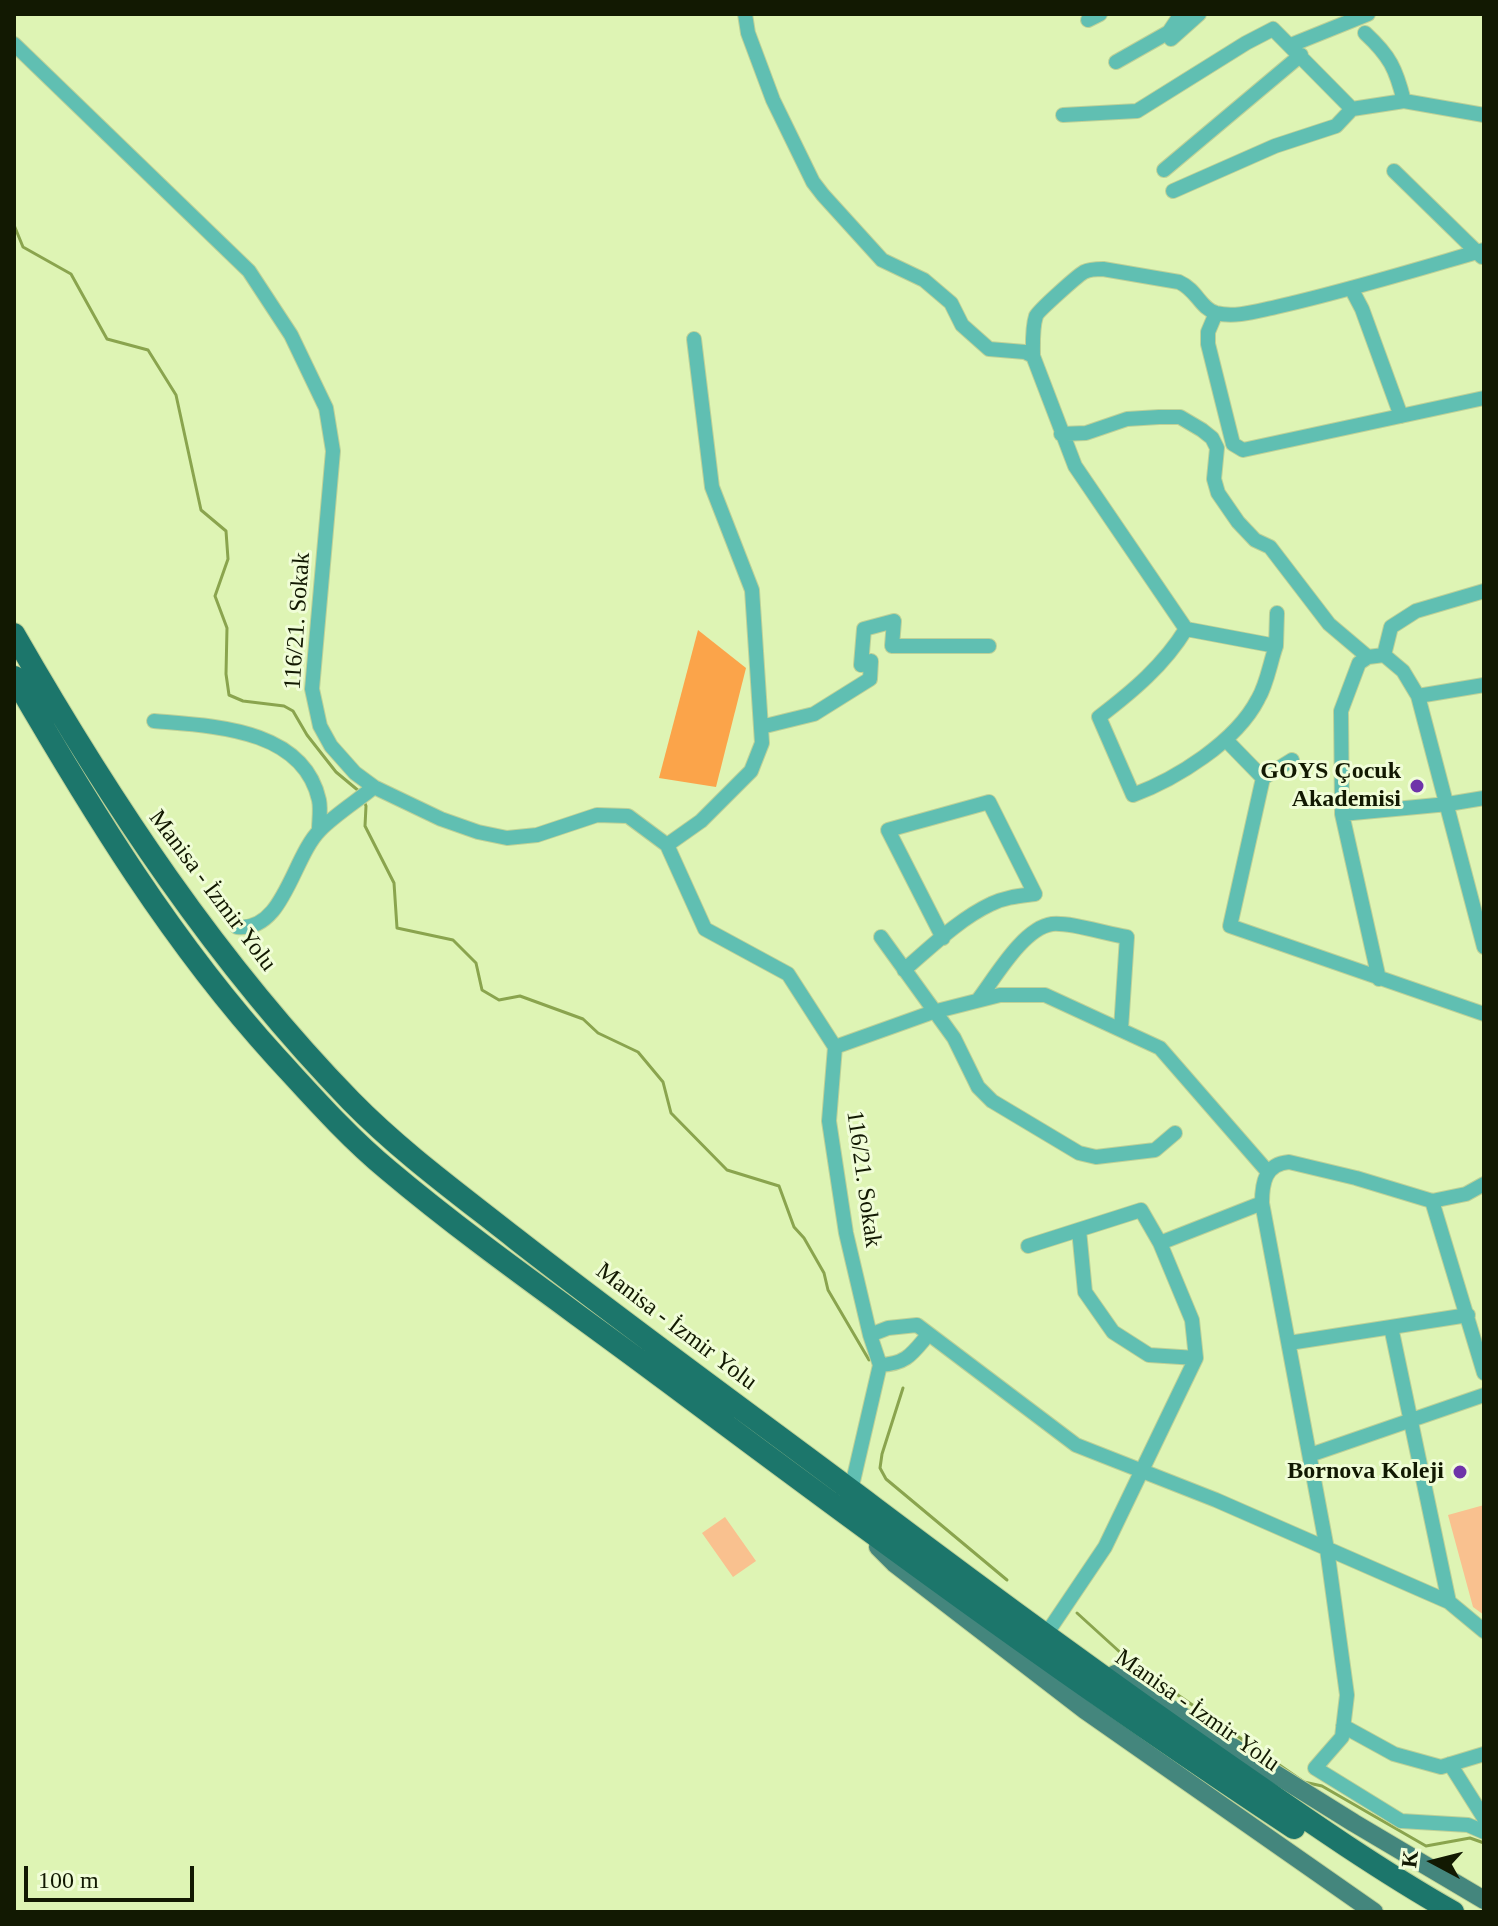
<!DOCTYPE html>
<html>
<head>
<meta charset="utf-8">
<style>
  body { margin:0 }
  #map { position:relative; width:1498px; height:1926px; overflow:hidden; background:#def4b4; font-family:"Times New Roman",serif }
  canvas { display:block }
  .frame { position:absolute; inset:0; border:16px solid #121902; pointer-events:none }
  .north { position:absolute; left:1394px; top:1822px; width:80px; height:80px; -webkit-text-stroke:6px #f0fdd7; paint-order:stroke; rotate:277deg; font-size:22px; font-weight:700; line-height:32px; text-align:center; color:#121902 }
  .north::after { content:''; display:block; margin:auto; width:28px; height:36px; background:#121902; clip-path:polygon(50% 0,100% 100%,50% 72%,0 100%) }
  .scale { position:absolute; left:24px; top:1866px; width:170px; height:36px; box-sizing:border-box; border:4px solid #121902; border-top:0; padding-left:10px; font-size:24px; line-height:28px; white-space:nowrap; color:#121902; -webkit-text-stroke:6px #f0fdd7; paint-order:stroke }
</style>
</head>
<body>
<div id="map">
<canvas width="1498" height="1926"></canvas>
<div class="frame"></div>
<div class="north">K</div>
<div class="scale">100 m</div>
</div>
<script>
const c = document.querySelector('canvas').getContext('2d');
c.lineJoin = 'round';
function paint(path, color) {
  c.fillStyle = color;
  c.fill(path, 'evenodd');
}
function trace(path, color, width, dash) {
  c.strokeStyle = color;
  c.lineWidth = width;
  c.lineCap = dash ? 'butt' : 'round';
  c.setLineDash(dash || []);
  c.stroke(path);
}
function write(font, color, halo, rows, align = 'center') {
  c.font = font + ' "Times New Roman",serif';
  c.lineWidth = 6;
  c.setLineDash([]);
  c.textBaseline = 'middle';
  c.strokeStyle = halo;
  c.fillStyle = color;
  for (const [text, x, y, turn = 0] of rows) {
    c.save();
    c.translate(x, y);
    c.rotate((+turn || 0) * Math.PI / 180);
    c.textAlign = isNaN(turn) ? turn : align;
    if (halo) c.strokeText(text, 0, 0);
    c.fillText(text, 0, 0);
    c.restore();
  }
}
paint(new Path2D(`
  M1484,1505V1615L1473,1607L1448,1515Z
  M725,1517L756,1561L733,1577L702,1533Z`), '#f9c18f');
paint(new Path2D(`
  M698,630L746,668L716,787L659,778Z`), '#fba44a');
trace(new Path2D(`
  M14,225L23,247L71,274L107,339L148,350L176,395L201,510L226,531L228,559L215,596L227,628L226,674L229,695L243,701L284,706L293,711L307,735L336,772L360,792
  M364,801L366,806L365,826L394,883L397,928L453,940L476,963L482,990L499,1000L520,996L583,1019L598,1033L638,1052L663,1082L671,1113L727,1170L779,1186L794,1227L804,1238L824,1273L828,1290L869,1360
  M903,1388L882,1454L880,1468L886,1479L1007,1580
  M1077,1613L1133,1664L1304,1782L1322,1786L1426,1846L1470,1838L1484,1843`), '#8aa44e', 3);
const minor = new Path2D(`
  M745,14L748,33L773,100L813,182L823,195L882,260L924,280L951,303L962,325L989,349L1025,352L1033,356L1075,466L1186,629
  M1088,20L1100,14
  M1365,33C1390,56 1396,69 1404,101
  M1171,39L1199,14
  M14,44L249,271L291,335L326,408L333,451L312,689L320,726L331,746L355,773L374,787L441,819L478,832L507,838L537,835L597,815L628,816L667,845L705,929L788,974L835,1047L829,1121L846,1233L870,1335L880,1365L851,1490
  M1291,45L1368,14
  M1116,62L1169,32L1181,14
  M1063,115L1137,111L1246,43L1273,29L1352,109
  M1164,170L1301,55
  M1394,171L1482,257
  M1173,191L1275,146L1336,126L1352,109L1404,101L1484,115
  M1351,288L1362,309L1401,416
  M1216,313L1208,332V344L1233,444L1243,450L1484,398
  M1033,356C1033,343 1032,328 1036,316C1038,311 1077,276 1084,272C1090,269 1097,269 1103,269L1179,282C1197,290 1200,308 1216,313C1235,318 1257,311 1276,307C1347,291 1415,270 1484,250
  M1061,434L1086,433L1127,419L1159,417H1180L1202,430L1212,438L1217,448L1214,479L1218,493L1238,522L1255,540L1270,547L1329,624L1368,657
  M1186,629L1276,646C1270,663 1267,684 1258,699C1236,742 1176,779 1133,795L1099,717C1133,691 1164,665 1186,629Z
  M1276,646L1277,613
  M1384,655L1391,627L1416,611L1484,591
  M1418,696L1484,685
  M154,721C212,726 303,728 319,800C321,809 319,821 319,830
  M761,727L814,714L870,679L871,661L861,665L864,629L894,621L892,646H989
  M1226,740L1263,778
  M1292,760L1263,778L1230,926L1484,1014
  M1342,814L1448,804L1484,798
  M667,845L701,821L751,771L762,743L752,590L712,487L694,339
  M237,927C284,932 292,858 320,830C336,814 357,801 374,787
  M881,937L954,1038L978,1087L992,1101L1079,1153L1096,1157L1155,1150L1175,1133
  M904,970C931,947 959,919 991,904C1005,897 1020,896 1035,894L989,802L888,830L943,938
  M1379,979L1342,814L1341,711L1359,663L1368,657L1384,655L1403,671L1418,696L1484,947
  M978,1000C995,978 1023,928 1052,924C1071,922 1106,934 1127,937L1121,1029
  M835,1047L933,1012L1000,995H1045L1160,1048L1268,1172
  M1484,1184L1466,1194L1432,1201L1356,1178L1289,1162C1265,1164 1262,1183 1262,1203L1327,1549L1347,1695L1342,1737L1315,1768L1401,1821L1468,1825L1484,1832
  M1432,1201L1484,1373
  M1079,1230L1085,1292L1113,1332L1149,1355L1196,1358
  M1028,1246L1141,1210L1160,1243
  M1391,1327L1449,1602
  M870,1335L888,1328L917,1325L1076,1445L1216,1500L1449,1602L1484,1631
  M1289,1343L1468,1315
  M880,1365C906,1364 912,1354 927,1336
  M1310,1455L1484,1395
  M1045,1636L1105,1547L1196,1358L1192,1320L1160,1243L1262,1203
  M1343,1726L1394,1754L1441,1767L1484,1754
  M1450,1764L1484,1818`);
const major = new Path2D(`
  M878,1547L894,1563L1085,1710L1374,1912
  M1115,1674L1354,1823L1484,1900`);
const highway = new Path2D(`
  M14,634C110,801 216,962 351,1101C401,1152 459,1194 516,1239C634,1331 756,1419 876,1509C990,1595 1106,1680 1224,1762C1299,1814 1374,1867 1453,1912
  M14,677C92,811 172,943 277,1058C312,1096 348,1137 388,1170C477,1245 574,1311 667,1381C873,1535 1079,1687 1294,1828`);
trace(minor, '#bdd198', 16);
trace(major, '#bdd198', 20);
trace(highway, '#bdd198', 24);
trace(minor, '#60bfb2', 14);
trace(major, '#44867d', 18);
trace(highway, '#1c766b', 22);
for (const [x, y, r, color] of [
  [1417,786,8,"#6f33a9"],
  [1460,1472,8,"#6f33a9"]
]) {
  const dot = new Path2D();
  dot.arc(x, y, r, 0, 2 * Math.PI);
  c.fillStyle = color;
  c.fill(dot);
  trace(dot, '#f0fdd7', 3);
}
write('24px', '#121902', '#f0fdd7', [
  ["116/21. Sokak",298,621,-86],
  ["Manisa - İzmir Yolu",212,891,53],
  ["116/21. Sokak",863,1179,82],
  ["Manisa - İzmir Yolu",676,1327,37],
  ["Manisa - İzmir Yolu",1197,1711,35]
]);
write('bold 24px', '#121902', '#f0fdd7', [
  ["GOYS Çocuk",1401,772],
  ["Akademisi",1401,800],
  ["Bornova Koleji",1444,1472]
], 'right');
</script>
</body>
</html>
